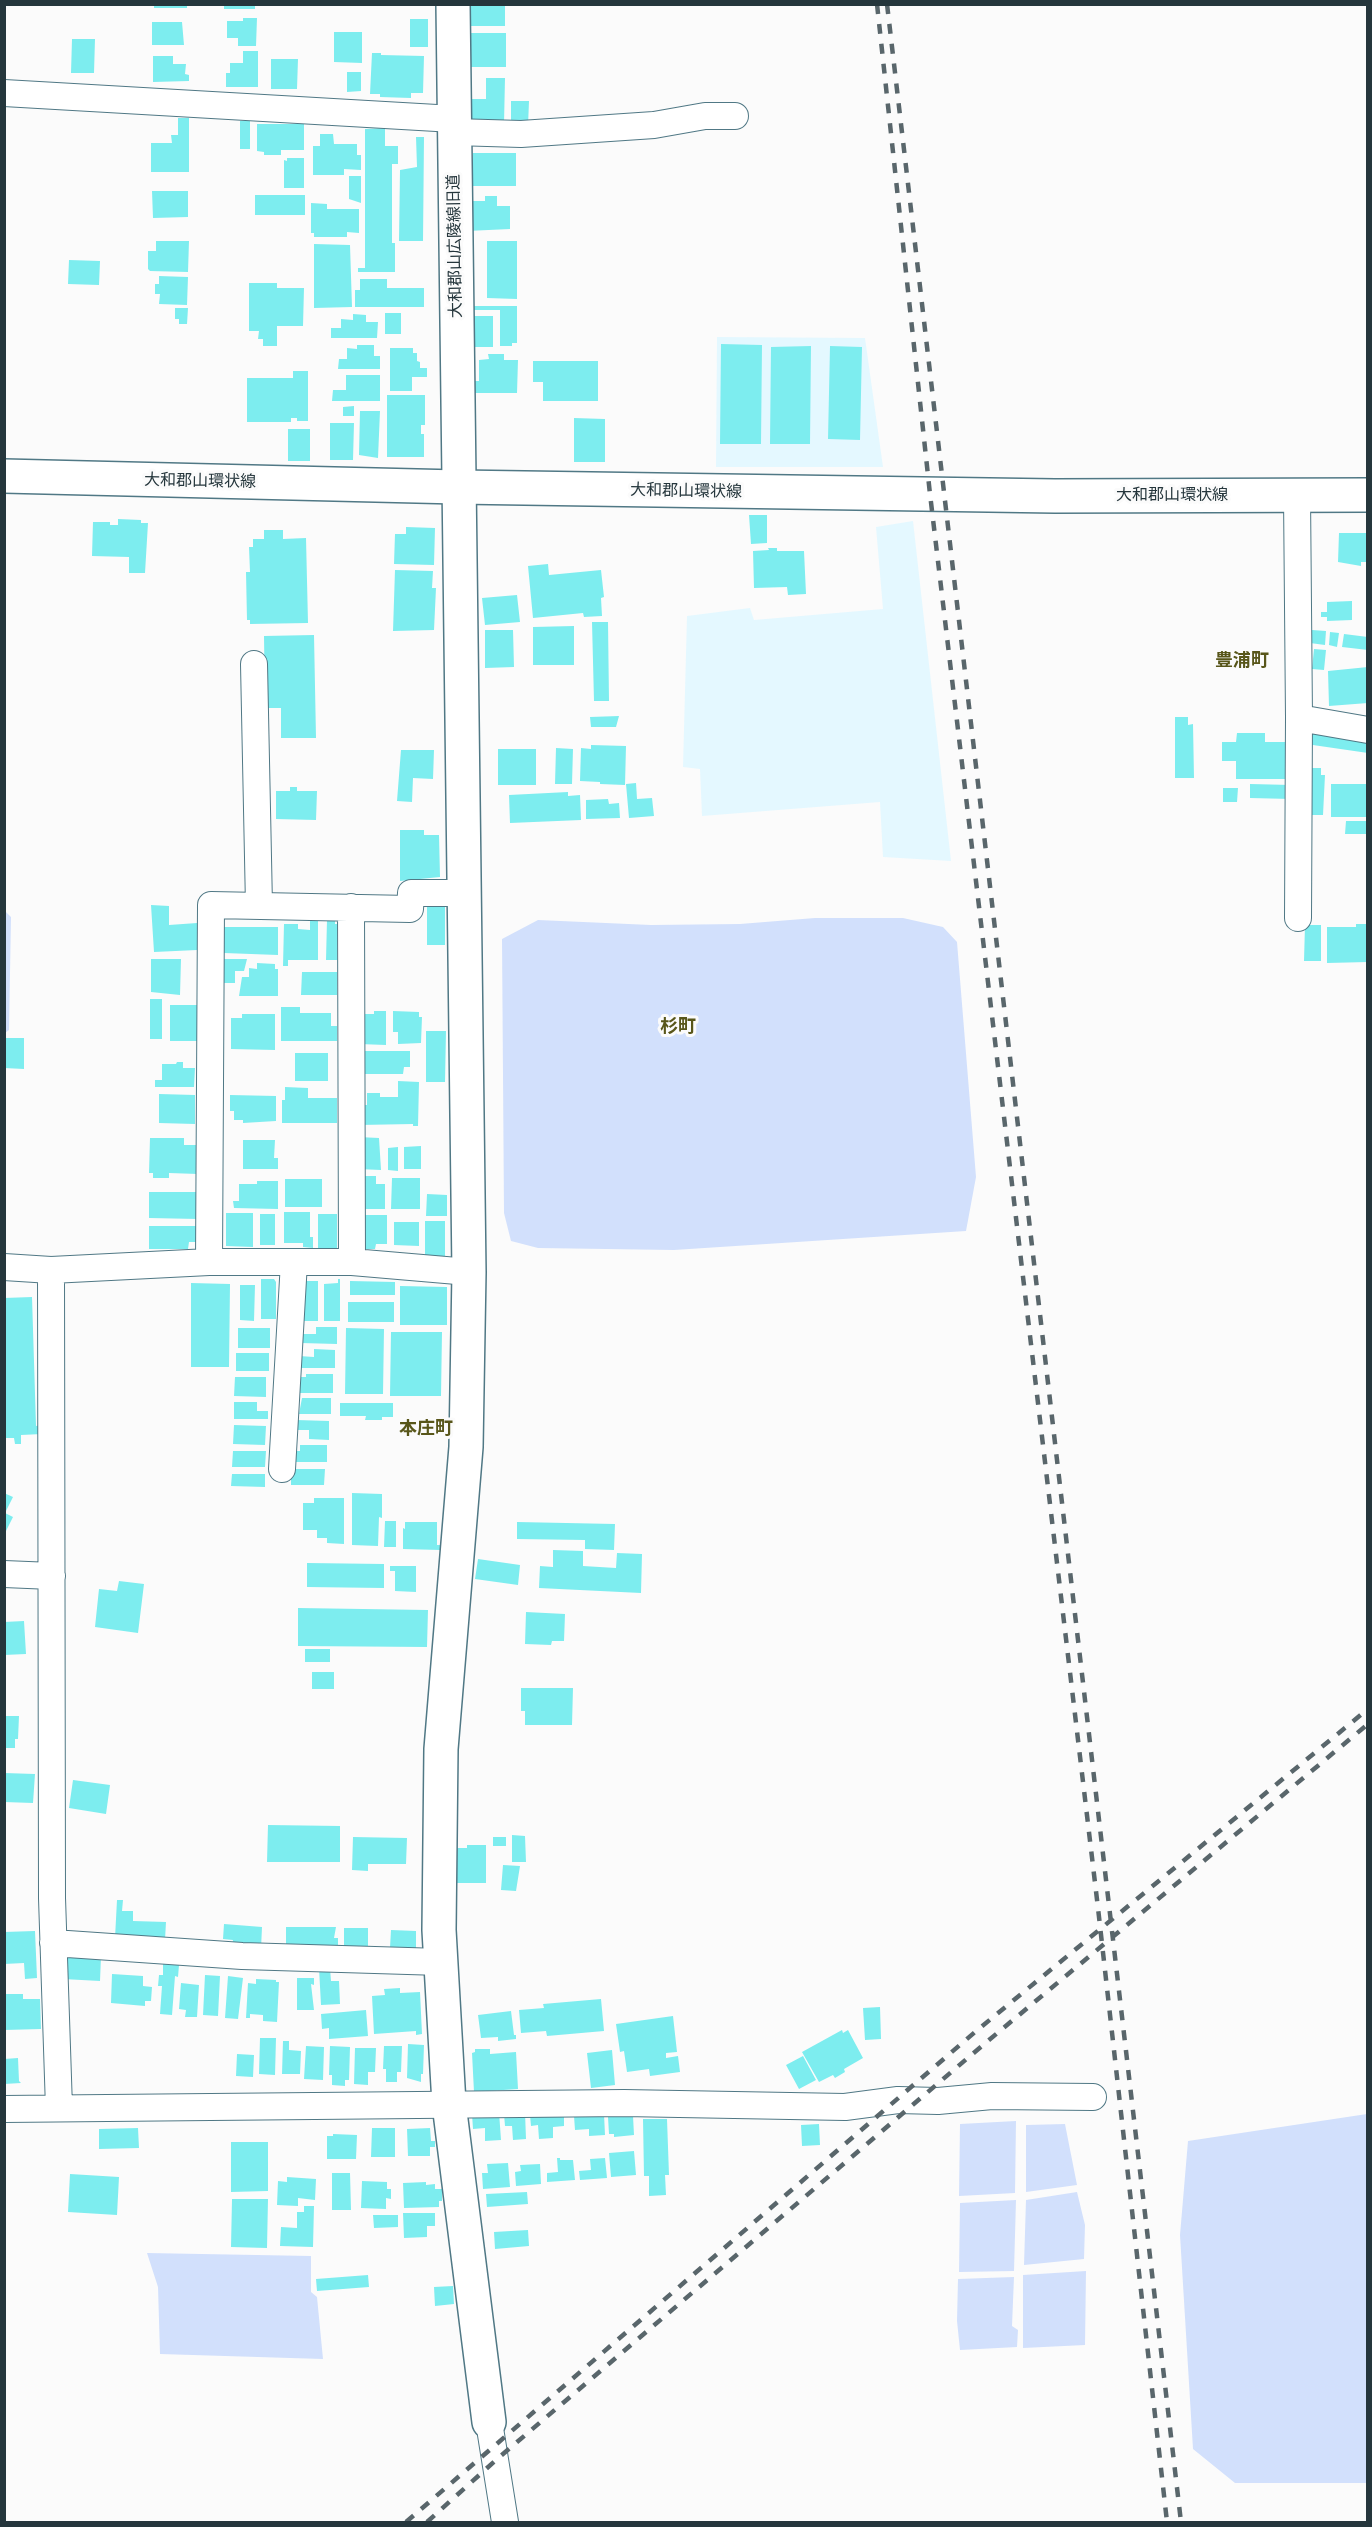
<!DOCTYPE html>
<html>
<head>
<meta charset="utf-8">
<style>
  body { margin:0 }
  #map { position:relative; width:1372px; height:2527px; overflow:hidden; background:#fbfbfb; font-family:"Alegreya Sans",sans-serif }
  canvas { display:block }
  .frame { position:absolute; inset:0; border:6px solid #25363c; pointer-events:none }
</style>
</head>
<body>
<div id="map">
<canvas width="1372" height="2527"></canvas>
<div class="frame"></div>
</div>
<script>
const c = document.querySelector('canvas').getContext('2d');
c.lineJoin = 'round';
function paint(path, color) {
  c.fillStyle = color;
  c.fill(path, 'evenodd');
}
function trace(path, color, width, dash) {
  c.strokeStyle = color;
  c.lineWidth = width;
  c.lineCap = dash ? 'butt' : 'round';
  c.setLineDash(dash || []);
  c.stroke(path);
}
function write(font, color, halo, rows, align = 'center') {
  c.font = font + ' "Alegreya Sans","Noto Sans JP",sans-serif';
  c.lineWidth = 6;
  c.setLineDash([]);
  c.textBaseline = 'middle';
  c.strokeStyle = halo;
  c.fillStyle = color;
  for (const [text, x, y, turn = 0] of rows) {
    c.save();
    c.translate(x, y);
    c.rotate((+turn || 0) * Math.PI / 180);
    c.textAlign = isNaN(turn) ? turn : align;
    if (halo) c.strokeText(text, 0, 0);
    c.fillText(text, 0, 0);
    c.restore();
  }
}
paint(new Path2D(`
  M717,337L865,338L883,467H716Z
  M913,521L951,861L883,857L880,802L702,816L700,769L683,767L687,616L750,608L754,620L883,609L876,527Z`), '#e4f8ff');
paint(new Path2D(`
  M5,911L11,917L9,1030L5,1033Z
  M815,918H903L943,927L957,942L976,1177L966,1231L674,1250L538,1248L511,1241L504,1213L502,939L538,920L651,925L740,924Z
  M1367,2114V2483H1235L1193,2449L1180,2235L1188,2141Z
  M1016,2121L1015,2193L959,2196L960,2124Z
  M1065,2124L1077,2185L1026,2192V2125Z
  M1077,2192L1085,2225L1084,2259L1024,2265L1026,2200Z
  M1016,2200L1014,2271L959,2272L960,2203Z
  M147,2253L311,2256V2292L317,2297L323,2359L160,2354L158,2287Z
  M1086,2271L1085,2345L1023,2348V2275Z
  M1014,2277L1012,2326L1018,2330L1017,2347L960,2350L957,2321L958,2279Z`), '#d2e0fc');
paint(new Path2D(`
  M154,4H187V8H154Z
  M224,4H255V9H224Z
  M469,4H505V26H469Z
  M243,18H257L256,46H238V38H227V21H243Z
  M410,19H428V47H410Z
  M152,22H182L184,45H152Z
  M334,32H362V63L334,62Z
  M468,33H506V67H469Z
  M72,39H95L94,73H71Z
  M243,51H258V87H226V73H230V63H243Z
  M372,53H381V55L424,56L423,93H411V98L380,97V94H370Z
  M153,56H173V64H186L185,74L189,75V81L153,82Z
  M271,59H298L297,89H271Z
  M347,72H361V91L347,92Z
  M486,78H505L504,124H481L480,120H471V99H486Z
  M511,101H529L528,126H511Z
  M178,118H189V172H151V143H172L171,135H178Z
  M240,121H250V149H240Z
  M257,124H304V150H281V155H264V152L257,151Z
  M385,128V146H398V164H392V243H395V272H358V268H365V129Z
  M320,134H333L334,144H357V155H361V170L344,169V175H313V146H320Z
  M416,137H424L423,241H399L400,170L417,167Z
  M473,153H516V186H473Z
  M287,158H304V188H284V160L287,161Z
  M349,176H361V203L349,199Z
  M152,191H188V217L153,218Z
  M255,195H305V215H255Z
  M485,196H497V206H510V229L467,231V201H485Z
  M311,203L327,204V209H359V233L347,232V237H314V233H311Z
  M156,241H189L188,272L150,271L148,269V251H156Z
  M487,241H517V299L487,298Z
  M314,244L350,245L352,307L314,308Z
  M69,260L100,261L99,285L68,284Z
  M159,276L188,277L187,305L159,304L160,294H155V284H159Z
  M360,279H387V288H424V307H355V290H360Z
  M249,283H277V288H304L303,326H277V346H263V339H258L259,331H249Z
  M470,306H517V343H512V346H500V310H470Z
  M175,308H188L187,324H179V319H175Z
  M385,313H401V334H385Z
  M353,314L366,315V322H378L377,338H331V328H341V319L353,320Z
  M469,316H493V347H470Z
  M721,344L762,345L761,444H720Z
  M357,345H374V356H380V369H338L339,359H347V348L357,349Z
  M811,346L810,444H770L771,347Z
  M830,346L862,347L860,440L828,439Z
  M390,348H413V353H417V361L420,362V368H427V377H412V391H390Z
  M488,354H504V360H518L517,393H471V381H479V360L489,359Z
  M533,361H598V401H543V382H533Z
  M293,371H308V421H297V418H291V422H247V378H293Z
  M346,375H380V401H332L333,390H346Z
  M387,395H425V425H421V434H424V457H387Z
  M354,406V416H343V407Z
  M360,411H380L378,458L359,455Z
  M574,418L605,419V462H574Z
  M330,423H354L353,460H330Z
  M288,429H310V461H288Z
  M749,515H767V543L751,544Z
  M118,519L141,520V523H148L145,573H129V557L92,556L93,522H110V525H118Z
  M406,527L435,528L434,565L394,564L395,534H406Z
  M264,530H283V539L306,538L308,623L250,624V620H247L246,572H250L249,547H253V539H264Z
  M1339,533H1368V562H1361V566L1338,562Z
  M768,548H777V551H804L806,594L788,595L787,587L754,588L753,551L769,550Z
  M548,564L549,575L601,570L604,597L601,598L602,616L584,617L583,613L533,618L528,566Z
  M395,570L433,571L432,588H436L434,630L393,631Z
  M517,595L520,622L485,625L482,598Z
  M1352,601V620L1327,621V617H1321V612H1327V602Z
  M592,622H608L609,701H594Z
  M574,626V665H533V627Z
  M485,630H513L514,667L485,668Z
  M1312,630L1326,631L1325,645L1310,643Z
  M1330,632L1339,633L1337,647L1329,645Z
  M1344,634L1368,637V650L1342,647Z
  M314,635L316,738H281V708H265L264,636Z
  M1314,649L1326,650L1324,670L1312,669Z
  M1368,667V703L1329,706L1328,671Z
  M619,716L616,727H591L590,717Z
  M1175,717H1188V725L1193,724L1194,778H1175Z
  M1309,729L1368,737V753L1306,744Z
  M1237,733H1265V742H1291V779H1236V761H1222V742H1236Z
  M591,745L626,746L625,785L600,784V782L580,781L581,748L591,749Z
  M556,748L573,749L572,784H555Z
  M498,749H536V785H498Z
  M401,750H434L433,779L413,778L412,802L397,801Z
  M1309,768H1321V775H1325L1323,815H1308Z
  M636,783L637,799L652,798L654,816L629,818L626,784Z
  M1250,784L1291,785V799L1250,798Z
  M1331,784H1368V817H1331Z
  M290,787H297V791H317L316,820L276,819V791H290Z
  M1223,788H1238L1237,802H1223Z
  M568,792V796L580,795L581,820L510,823L509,795Z
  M608,799L609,804L619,803L620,818L586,819V800Z
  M1346,821H1368V834H1345Z
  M400,830H424V835H439L440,877L400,881Z
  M151,905L169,906V925L197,923V950L154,952Z
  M427,906H445V945H427Z
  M310,920H318V960H288V966H283L284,924H298V929L310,930Z
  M327,920H335V924H337V960H326Z
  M1356,924H1368V962L1327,963V927H1356Z
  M1305,925H1321V961H1304Z
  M224,927H278V955L224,953Z
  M151,959H181L180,995L151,992Z
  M222,959H247L244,971H235V983H222Z
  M257,963L275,964V969H278V996H239L242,977H249V968L257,969Z
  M302,972H337V995H301Z
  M150,999H162V1039H150Z
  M170,1005H199L198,1041H170Z
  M281,1007H300V1013H331V1026H337V1041H281Z
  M374,1011H386V1045L359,1044V1014H374Z
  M393,1011L419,1012V1017H422L421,1043L398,1044V1032H393Z
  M242,1014H275V1050L231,1049V1018H242Z
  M426,1031H446L445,1082H426Z
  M4,1038H24V1069L4,1068Z
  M359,1051H410V1067H404L403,1074H358Z
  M295,1053H328V1081H295Z
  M177,1062H183V1068H195L194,1087H155V1080H162V1064H176Z
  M398,1081L419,1082L418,1126H413V1124L359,1125V1105H367V1093H380V1097H398Z
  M285,1087L308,1088V1098H337V1123H282V1100H285Z
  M159,1094L195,1095V1124L159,1123Z
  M230,1095L276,1096V1121L243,1123V1120H234V1111H230Z
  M358,1137L379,1138L381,1170L358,1169Z
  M150,1138H184V1145H197L198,1174L169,1173V1178H153V1173H149Z
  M243,1140H275L274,1158H278V1169H243Z
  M421,1146V1169H404V1147Z
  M398,1147V1171L388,1170V1148Z
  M364,1176H376V1184H385V1209H359Z
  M392,1178H420V1209H391Z
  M285,1179H322V1207H285Z
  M257,1181H278V1209L234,1208L233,1201H239V1184H257Z
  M149,1192H201L198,1219L149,1218Z
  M427,1194L447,1195V1216H426Z
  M284,1212H310V1237H313V1248L303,1247V1243H284Z
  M226,1213H253V1247L226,1246Z
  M260,1214H275V1245H260Z
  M318,1214H337V1248H318Z
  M362,1215H387V1244H376L375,1249H365Z
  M425,1221H445V1256H425Z
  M394,1222H419V1246L394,1245Z
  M149,1226H197V1242H189L188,1249H149Z
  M261,1279H274L276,1282V1319H261Z
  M338,1279H340V1321H324V1284L338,1283Z
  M304,1281H318V1321H302Z
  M350,1281L395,1282V1295H350Z
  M191,1283L230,1284L229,1367H191Z
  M240,1285H255L254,1321L240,1320Z
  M400,1286L447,1287V1325H400Z
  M32,1297L36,1426L41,1425L42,1434L21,1435V1444H15L14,1438H4V1298Z
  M348,1302H394V1322H348Z
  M316,1327H337V1344L301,1343L302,1334H316Z
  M238,1328H270V1348H238Z
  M346,1328L384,1329L383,1394H345Z
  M391,1332H442L441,1396H390Z
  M314,1349L335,1350V1368H299V1356L314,1357Z
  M236,1353H269V1371H236Z
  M306,1374H333V1393H299V1377H306Z
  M235,1377H266V1397L234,1396Z
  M302,1398H331V1414H299Z
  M234,1402H257V1411H268V1419H234Z
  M340,1403H393V1417H382V1420H365L366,1416H340Z
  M296,1420L329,1421V1440L309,1439V1430H296Z
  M234,1425L266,1426L265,1445L233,1444Z
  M300,1445H327V1462H295L296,1451H300Z
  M233,1451H266L265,1467H232Z
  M291,1469H325L324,1485H291Z
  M232,1474H265V1487L231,1486Z
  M4,1493L13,1497L5,1513L13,1517L4,1535Z
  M352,1493L382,1494V1518L379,1517L378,1546L352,1545Z
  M314,1498H344V1544L327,1543V1538H317V1530H303V1503H314Z
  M385,1521H396V1547H384Z
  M405,1522H437V1545H440V1550L403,1549V1528L405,1529Z
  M517,1522L615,1524L614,1550L585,1549V1540L517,1539Z
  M553,1550L583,1551V1566L616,1568L617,1553L642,1554L641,1593L539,1588L540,1566L553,1567Z
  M478,1559L520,1565L518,1585L475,1579Z
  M307,1563L384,1564V1588L307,1587Z
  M390,1566H416V1592L395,1591V1571H390Z
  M119,1581L144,1584L138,1633L95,1627L99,1589L117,1591Z
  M298,1608L428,1610L427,1647L298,1646Z
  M526,1612L565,1614L564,1641H552L551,1645L525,1644Z
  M24,1621L26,1654L4,1655V1622Z
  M305,1649H330V1662H305Z
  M312,1672H334V1689H312Z
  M521,1688H573L572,1725H525V1711H521Z
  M4,1716H19L18,1739H15V1748H4Z
  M4,1773L35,1774L33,1803L4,1802Z
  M73,1780L110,1785L106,1814L69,1808Z
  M268,1825L340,1826V1862H267Z
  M512,1835L525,1836L526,1862H512Z
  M353,1837L407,1838L406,1864H368V1871L352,1870Z
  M493,1837H506V1846H493Z
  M467,1845H486V1883H457V1848H467Z
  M503,1865L520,1866L516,1891L501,1890Z
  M117,1900H123L122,1911H133V1921L166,1922L165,1940L115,1938Z
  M224,1924L262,1927L261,1949L232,1946L233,1940L223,1939Z
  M286,1927H336L334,1938H338V1948H294V1945H286Z
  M344,1928H368V1952L344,1951Z
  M391,1930L416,1931V1949L390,1948Z
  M35,1931L37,1978L25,1979L24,1963L4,1964V1932Z
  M65,1954L101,1956L100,1981L63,1979Z
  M163,1964L179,1965L178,1977L175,1976L172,2015L160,2014L162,1986H158L159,1975H163Z
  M319,1968H330L331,1981H339L340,2004L321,2005Z
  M112,1974L143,1976V1986L152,1987L151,2001H145V2006L111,2003Z
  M205,1975L220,1976L218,2016L203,2015Z
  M228,1976L243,1978L238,2019L225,2018Z
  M297,1978H314V1985L311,1984L314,2010H297Z
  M256,1979L276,1980V1982H279L277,2022L263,2021V2015L250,2014V2018H246L248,1983L256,1984Z
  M181,1983L199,1985L197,2017H185L186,2010L179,2009Z
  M400,1988V1993L420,1992L422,2034L416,2035V2031L374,2034L372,1996L385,1995L384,1989Z
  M4,1994H23V1999H40L41,2029L4,2030Z
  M601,1999L604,2031L547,2036L546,2031L521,2033L519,2010L544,2008L543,2004Z
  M880,2007L881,2039L865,2040L863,2008Z
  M366,2010L368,2036L329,2039V2028L322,2029L321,2014Z
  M511,2011L514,2035H516V2039L498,2041V2037L481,2038L478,2015Z
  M673,2016L677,2052L666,2053V2058L678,2056L680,2072L650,2076L649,2069L627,2072L624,2051L620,2052L616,2024Z
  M842,2030L843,2033L848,2030L863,2058L844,2069L845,2072L835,2078L833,2075L819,2082L802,2052Z
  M260,2038H276L275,2075L259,2074Z
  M283,2041H289V2050L301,2051L300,2074H282Z
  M408,2044L424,2045L423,2074H421V2082L407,2078Z
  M306,2046L324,2047L323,2080L304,2079Z
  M330,2046L350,2047L349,2080H345V2086L332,2085V2075H329Z
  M384,2046H402L401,2072H397V2082H386V2069H383Z
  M355,2048H376L375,2072H368V2085L354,2084Z
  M475,2049H490V2054L516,2052L518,2089L474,2092L472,2053L475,2052Z
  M612,2050L615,2085L591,2088L587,2053Z
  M237,2054L254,2055L253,2077L236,2076Z
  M803,2056L816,2080L799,2089L786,2065Z
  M18,2058L19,2081L21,2083L4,2084V2059Z
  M499,2112L501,2140L485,2141V2128L473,2129L472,2114Z
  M525,2112L526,2139L513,2140L512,2126H505L504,2114Z
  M564,2112V2126L553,2127V2138L539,2139L538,2125L531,2126L530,2115Z
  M604,2114L605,2135L589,2136V2129L575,2130L574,2116Z
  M633,2116L634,2135L614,2137V2134H609L608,2117Z
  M643,2119H667L669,2175H665L666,2195L649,2196V2176H644Z
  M819,2124L820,2145L802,2146L801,2125Z
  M138,2128L139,2148L99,2149V2129Z
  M372,2128H395V2157H371Z
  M430,2128L431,2141H435V2147H430V2156H408L407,2129Z
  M333,2134L357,2135L356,2159H327V2136H333Z
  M231,2142H268V2191L231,2192Z
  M634,2151L636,2175L611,2177L609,2153Z
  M557,2158H560V2160H573L575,2180L547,2182V2173L558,2172Z
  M605,2158L607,2178L580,2180L579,2171L591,2170L590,2159Z
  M508,2163L510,2187L483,2189L482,2173H488L487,2164Z
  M540,2164L541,2184L516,2186L515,2172L521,2171L520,2165Z
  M332,2173H350L351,2210H332Z
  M70,2174L119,2177L117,2215L68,2212Z
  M287,2177L316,2179L315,2200L298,2198V2206L277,2205L278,2181L287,2182Z
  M362,2181L387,2182V2189H391V2199L386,2198V2209L361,2208Z
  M426,2182V2185L435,2184V2189H442V2201H439V2207L404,2208L403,2183Z
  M527,2192L528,2204L487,2207L486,2194Z
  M232,2199H268L267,2248L231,2247Z
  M304,2206H314L313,2247L280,2246L281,2227L297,2228V2212H304Z
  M403,2213H435V2226H427V2237L404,2238Z
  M373,2215H398V2227L374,2228Z
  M528,2230L529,2246L495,2249L494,2232Z
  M368,2275L369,2287L317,2291L316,2279Z
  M453,2286L454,2304L435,2306L434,2287Z`), '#7dedef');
const minor = new Path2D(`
  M4,93L454,119
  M454,132L521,134L654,125L705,116H735
  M1297,495L1299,718L1298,918
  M254,664L259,906
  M1299,718L1368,730
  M351,907L352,1262
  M209,1262L211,905L410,909L411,893H463
  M4,1267L51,1270L209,1262H352L469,1272
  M51,1270L52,1898L59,2108
  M282,1469L294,1262
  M4,1574L52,1576
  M53,1943L242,1956L441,1962
  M4,2109L624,2103L845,2107L898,2100L938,2101L992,2096L1093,2097
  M489,2422L505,2522`);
const tertiary = new Path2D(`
  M453,4L469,1272L466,1447L441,1749L439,1930L449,2104L489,2422`);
const secondary = new Path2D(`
  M4,476L458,487L1055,496L1368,495`);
trace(minor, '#507885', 28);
trace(tertiary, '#507885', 36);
trace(secondary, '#507885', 36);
trace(minor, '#fff', 26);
trace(tertiary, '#fff', 33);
trace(secondary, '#fff', 33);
trace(new Path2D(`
  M877,4L930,494L1098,1908L1167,2522
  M887,4L1181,2522
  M406,2522L975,2032L1368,1709
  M427,2522L496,2460L983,2045L1368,1724`), '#59666b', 4.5, [10, 10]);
write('16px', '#25363c', '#fbfbfb', [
  ["大和郡山広陵線旧道",455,246,-91],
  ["大和郡山環状線",200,481,1],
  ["大和郡山環状線",686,491,1],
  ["大和郡山環状線",1172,495]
]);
write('bold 18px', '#58561a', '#fbfbfb', [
  ["豊浦町",1242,661],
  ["杉町",678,1027],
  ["本庄町",426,1429]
]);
</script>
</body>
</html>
